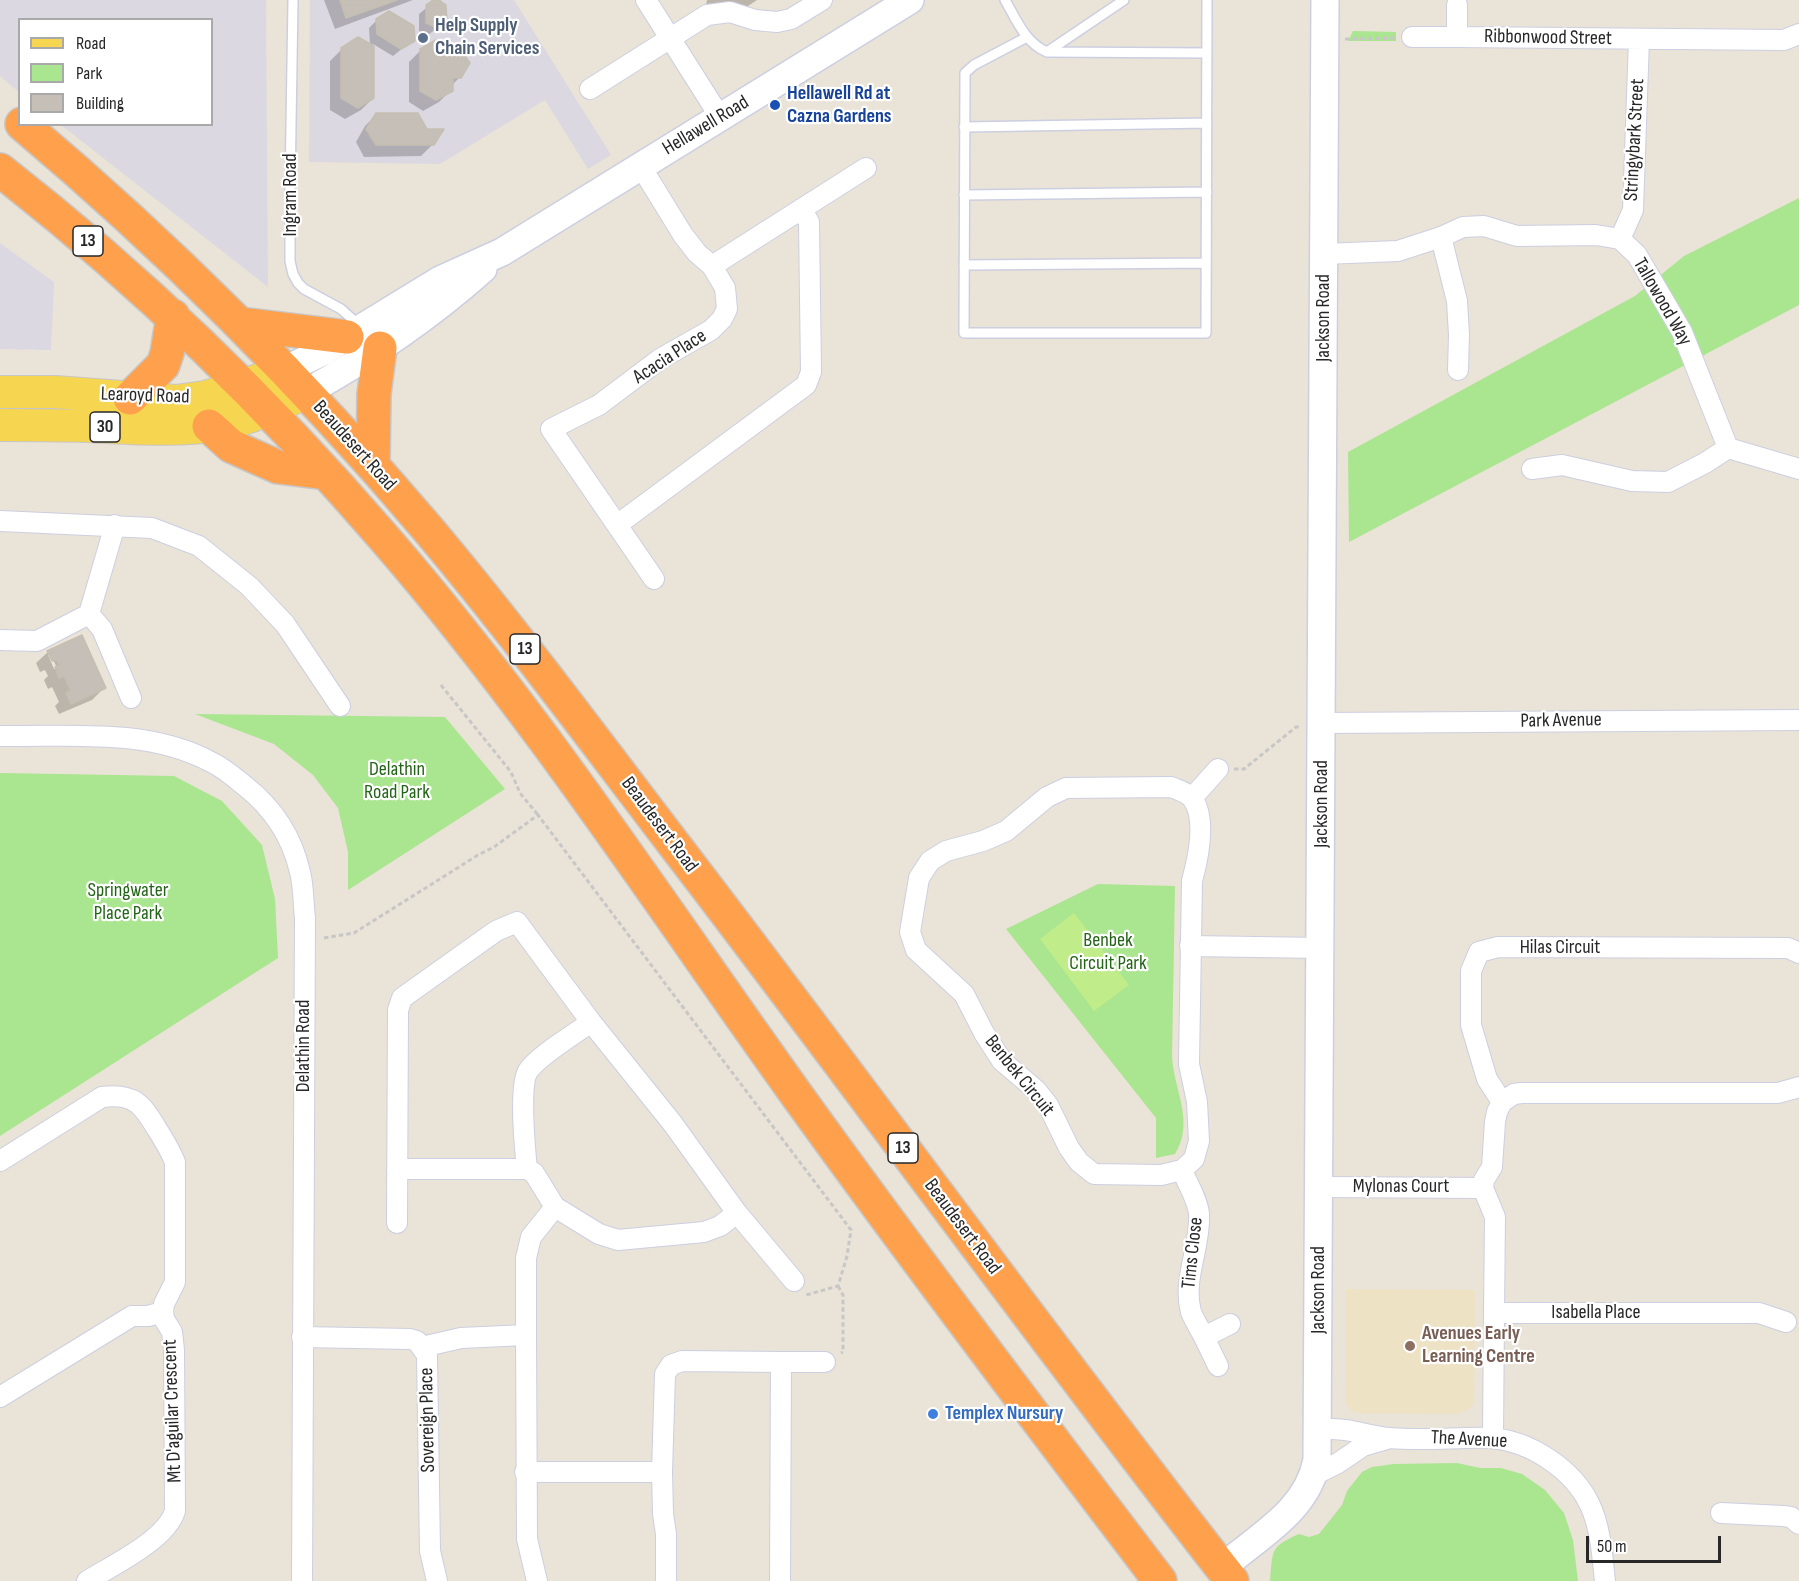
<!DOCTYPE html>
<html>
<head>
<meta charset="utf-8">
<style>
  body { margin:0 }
  #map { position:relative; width:1799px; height:1581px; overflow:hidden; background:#eae3d7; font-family:"Sofia Sans Condensed",sans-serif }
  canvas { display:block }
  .legend { position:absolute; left:18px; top:18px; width:195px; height:108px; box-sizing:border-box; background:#fff; border:2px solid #a9a9a9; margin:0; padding:8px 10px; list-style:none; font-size:18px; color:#272727 }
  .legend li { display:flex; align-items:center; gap:12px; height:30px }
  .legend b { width:30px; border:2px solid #a9a9a9 }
  .scale { position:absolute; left:1586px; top:1536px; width:135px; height:27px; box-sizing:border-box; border:3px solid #272727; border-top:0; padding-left:8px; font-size:18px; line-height:21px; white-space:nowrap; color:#272727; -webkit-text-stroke:4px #fff; paint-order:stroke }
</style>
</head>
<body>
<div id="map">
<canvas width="1799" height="1581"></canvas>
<ul class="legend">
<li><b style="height:8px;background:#f6d550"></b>Road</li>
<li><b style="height:16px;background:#aae58f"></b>Park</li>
<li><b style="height:16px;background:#c5bfb7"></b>Building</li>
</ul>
<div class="scale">50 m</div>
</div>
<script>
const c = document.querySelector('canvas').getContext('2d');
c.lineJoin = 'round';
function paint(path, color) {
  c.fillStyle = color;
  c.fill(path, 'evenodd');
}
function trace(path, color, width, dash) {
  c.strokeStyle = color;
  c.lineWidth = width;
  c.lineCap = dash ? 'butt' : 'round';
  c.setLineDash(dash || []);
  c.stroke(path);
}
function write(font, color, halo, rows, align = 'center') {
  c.font = font + ' "Sofia Sans Condensed",sans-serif';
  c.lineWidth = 4.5;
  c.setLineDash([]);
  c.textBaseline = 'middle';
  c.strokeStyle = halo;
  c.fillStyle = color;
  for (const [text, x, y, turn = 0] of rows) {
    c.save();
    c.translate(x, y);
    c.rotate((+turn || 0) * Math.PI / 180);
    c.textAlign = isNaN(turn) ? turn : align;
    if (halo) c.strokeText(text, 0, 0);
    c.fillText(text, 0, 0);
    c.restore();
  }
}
paint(new Path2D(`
  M0,0H266L268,287L61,125L212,124V20H20L19,92L0,76Z
  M310,0H514L611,155L588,169L545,100L440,164L309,162Z
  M0,243L54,282L51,350L0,349Z`), '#dbd8e2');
paint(new Path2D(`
  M1346,1289L1475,1290L1474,1403L1469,1409L1459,1414L1357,1413L1350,1409L1345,1402Z`), '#eee2c4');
paint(new Path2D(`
  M1353,31L1396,32V41H1348Z
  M1799,198V305L1349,542L1348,452L1635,296L1684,256Z
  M195,714L445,717L505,789L348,890V852L338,808L313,775L274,744Z
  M0,773L174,776L222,801L262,845L275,899L278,958L0,1136Z
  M1098,884L1175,886L1172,1057C1174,1091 1195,1122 1175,1154L1156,1158V1118L1006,929Z
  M1457,1463L1480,1468H1501L1522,1474L1545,1490L1564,1513L1573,1540L1578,1581H1270C1273,1549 1270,1547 1299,1534L1309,1537L1319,1534L1342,1505L1347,1491L1362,1472L1372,1467L1394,1464Z`), '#aae58f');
paint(new Path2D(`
  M1074,913L1129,985L1094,1011L1040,939Z`), '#c0ed8a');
paint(new Path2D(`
  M324,0H413L335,29Z
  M436,0L445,22L428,35L419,31V14Z
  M707,0H757L733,16L705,10Z
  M377,20L413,40L393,56L373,44V98L361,110L345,119L330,110V61L342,49L370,45L369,28Z
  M421,50L460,77L451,86V90L439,102L423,111L409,102V62Z
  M377,114L433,144L421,156L364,157L356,142L365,126Z
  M48,652L104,688L92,700L59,714L55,706L59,702L52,687L48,689L44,680L48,676L45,670L40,672L36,663ZM48,655H51L57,668L54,669Z`), '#0003');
const building = new Path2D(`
  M340,0H397L346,18Z
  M433,0H439L446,5L447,23L437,28L426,23V5Z
  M389,11L414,26L415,41L401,49L377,34L376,19Z
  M358,37L374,46V98L358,108L341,98V48Z
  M436,40L452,49H460L470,63L461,78H453V91L436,100L420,91V49Z
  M376,113H418L427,129H444L434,145H376L366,129Z
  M82,635L106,688L71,704L66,693L71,691L64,676L59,678L55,667L60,665L57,660L52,661L47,651Z`);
paint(building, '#c5bfb7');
trace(building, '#c5bfb1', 1.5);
const lane = new Path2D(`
  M293,0L290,188V261L293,274L298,283L304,289L341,309L360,326
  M1005,0C1016,19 1025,43 1047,52L1207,53
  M1027,37L974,65L965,73L964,333H1206L1207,0
  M1047,52L1124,0
  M964,127L1207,123
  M964,195L1207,192
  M964,265L1206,263`);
const street = new Path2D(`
  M646,0L720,117
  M1412,37H1457V5
  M1457,37L1784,40L1799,34
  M590,89L707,15L730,12L755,20L777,22L791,19L822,0
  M640,165L683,235L697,253L712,266L725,288L727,309L722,319L711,330L660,359L599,405L551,429L654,579
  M1441,237L1457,301L1459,335L1458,370
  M1620,239L1633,210L1639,39
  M1324,254L1398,251L1441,237L1463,227L1484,226L1517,236L1596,235L1620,239L1637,255L1682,332L1728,448L1799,469
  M712,266L866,168
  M1532,469L1562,465L1632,481L1668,482L1705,463L1728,448
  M0,521L152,528L199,546L249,586L285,624L340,706
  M617,525L806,385L811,372L809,222L801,209
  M89,614L102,629L131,698
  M0,640L37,641L89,614L115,525
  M1322,723L1799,720
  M0,736C70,737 148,728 211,762C224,768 234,777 245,786C273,808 292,837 300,872C304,887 303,903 305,918L302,1581
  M1171,787C1178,790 1187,792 1192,798C1207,818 1198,859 1192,881L1189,1064L1197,1102L1199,1141L1194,1159L1182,1170L1161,1175L1094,1174L1079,1162L1069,1148L1048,1105L1036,1090L1002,1061L984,1033L964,994L916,950L910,932L919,878L930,861L946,851L983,841L1006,831L1047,797L1066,788Z
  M1192,798L1218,769
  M1190,946L1321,948
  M591,1022L673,1124L737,1213L794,1281
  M1502,1102L1514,1094L1521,1093H1778L1799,1087
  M0,1161L102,1097C134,1093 142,1104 157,1129C164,1140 170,1150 175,1162V1282L164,1304L163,1312
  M397,1169H527L534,1173L555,1207L599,1234L618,1240L704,1232L720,1226L737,1213
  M1182,1170C1187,1183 1198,1200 1199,1214C1201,1247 1182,1279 1191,1312C1194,1320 1200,1329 1204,1337
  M1319,1187L1483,1188
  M397,1223L398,1010L402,998L496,931L517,922L591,1022C575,1034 539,1055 528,1071C519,1085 525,1150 527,1169
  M1494,1313L1495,1217L1483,1188L1484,1180L1492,1167L1495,1122L1497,1112L1502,1102L1487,1079L1471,1025V971L1479,952L1498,947L1788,948L1799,953
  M526,1335L527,1539L537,1581
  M302,1337L410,1339L417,1341L427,1355L430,1551L437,1581
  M422,1347L461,1338L526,1335V1258L531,1237L555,1207
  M781,1362H825
  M1218,1366L1204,1337L1230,1324
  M0,1397L132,1316H148L163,1312L164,1319L172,1332L174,1350L175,1511C166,1540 113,1565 87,1581
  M1318,1428C1327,1429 1336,1429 1345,1430C1360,1432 1375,1437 1390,1438C1424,1441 1458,1437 1491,1438C1530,1441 1573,1469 1590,1505C1601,1529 1602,1555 1605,1581
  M1493,1438L1494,1313H1759L1786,1322
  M525,1472H662
  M1314,1475L1338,1463L1363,1446L1387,1439
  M1721,1513L1783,1516L1791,1517L1799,1524
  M666,1581V1534L663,1514L662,1472L665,1374L671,1365L682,1361L781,1362L780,1581`);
const secondary = new Path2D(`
  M285,370L324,351L440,280L502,252L910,0
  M305,393C369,358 429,317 483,269
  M1222,1568C1258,1536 1307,1512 1317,1460L1325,0`);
const primary = new Path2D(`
  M0,392H55L176,401L205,397L245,385L285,370
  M0,425C29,425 58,425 87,426C133,428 179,432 224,424C252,418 279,405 305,393`);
const highway = new Path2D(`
  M22,124C168,247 304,383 427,528C513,630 592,737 673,843C861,1088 1042,1338 1232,1581
  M0,170C141,280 268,403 385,539C536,713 662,907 796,1094C914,1258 1037,1420 1160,1581
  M240,324L347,337
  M130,398L163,365L167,353L173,316
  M209,426L231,446L278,467L326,473
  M373,465L374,394L380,348`);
trace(lane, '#cccfe1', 12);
trace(street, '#cccfe1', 22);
trace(secondary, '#cccfe1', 30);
trace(primary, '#c7c7c7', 34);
trace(highway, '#c7c7c7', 36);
trace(new Path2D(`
  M1345,39L1395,38
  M441,685L511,772L520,793L538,815
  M1234,769H1244L1296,727H1300
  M324,938L354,933L478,855L494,847L538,815L851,1230L847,1256L838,1286L806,1295
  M838,1286L843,1295V1352L841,1353`), '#c7c7c7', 3, [4.5, 3]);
trace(lane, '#fff', 9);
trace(street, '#fff', 20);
trace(secondary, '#fff', 27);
trace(primary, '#f6d550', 32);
trace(highway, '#ffa04d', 33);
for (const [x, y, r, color] of [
  [423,38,6,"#5c6f8a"],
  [775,105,6,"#1a4fb4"],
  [1410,1346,6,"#8d6e63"],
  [933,1414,6,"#3f7fe0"]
]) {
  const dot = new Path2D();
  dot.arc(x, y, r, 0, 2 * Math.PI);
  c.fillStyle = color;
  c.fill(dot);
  trace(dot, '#fff', 2);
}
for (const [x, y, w] of [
  [88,241,30],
  [105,427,30],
  [525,649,30],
  [903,1148,30]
]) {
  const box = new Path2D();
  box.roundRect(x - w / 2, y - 15, w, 30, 4.5);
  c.fillStyle = '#fff';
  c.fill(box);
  trace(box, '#272727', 1.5);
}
write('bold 18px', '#272727', null, [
  ["13",88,241],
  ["30",105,427],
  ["13",525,649],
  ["13",903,1148]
]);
write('bold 20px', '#4e5e75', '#fff', [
  ["Help Supply",435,26],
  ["Chain Services",435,49]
], 'left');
write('20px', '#272727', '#fff', [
  ["Ribbonwood Street",1548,38,1],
  ["Hellawell Road",706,126,-31],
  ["Stringybark Street",1635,140,-87],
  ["Ingram Road",291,195,-90],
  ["Tallowood Way",1662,302,60],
  ["Jackson Road",1324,318,-90],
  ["Acacia Place",670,357,-33],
  ["Learoyd Road",145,396,2],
  ["Beaudesert Road",354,446,48],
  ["Park Avenue",1561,721,-1],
  ["Jackson Road",1322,804,-90],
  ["Beaudesert Road",659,825,53],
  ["Hilas Circuit",1560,948],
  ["Delathin Road",304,1046,-90],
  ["Benbek Circuit",1019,1076,51],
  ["Mylonas Court",1401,1187],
  ["Beaudesert Road",962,1227,53],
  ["Tims Close",1193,1253,-84],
  ["Jackson Road",1319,1290,-90],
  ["Isabella Place",1596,1313],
  ["Mt D'aguilar Crescent",173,1411,-92],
  ["Sovereign Place",428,1420,-91],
  ["The Avenue",1469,1440,3]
]);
write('bold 20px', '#164399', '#fff', [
  ["Hellawell Rd at",787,94],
  ["Cazna Gardens",787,117]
], 'left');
write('20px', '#236516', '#fff', [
  ["Delathin",397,770],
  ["Road Park",397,793],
  ["Springwater",128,891],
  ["Place Park",128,914],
  ["Benbek",1108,941],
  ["Circuit Park",1108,964]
]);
write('bold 20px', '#785e54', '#fff', [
  ["Avenues Early",1422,1334],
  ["Learning Centre",1422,1357]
], 'left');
write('bold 20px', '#366cbe', '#fff', [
  ["Templex Nursury",945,1414]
], 'left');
</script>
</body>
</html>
